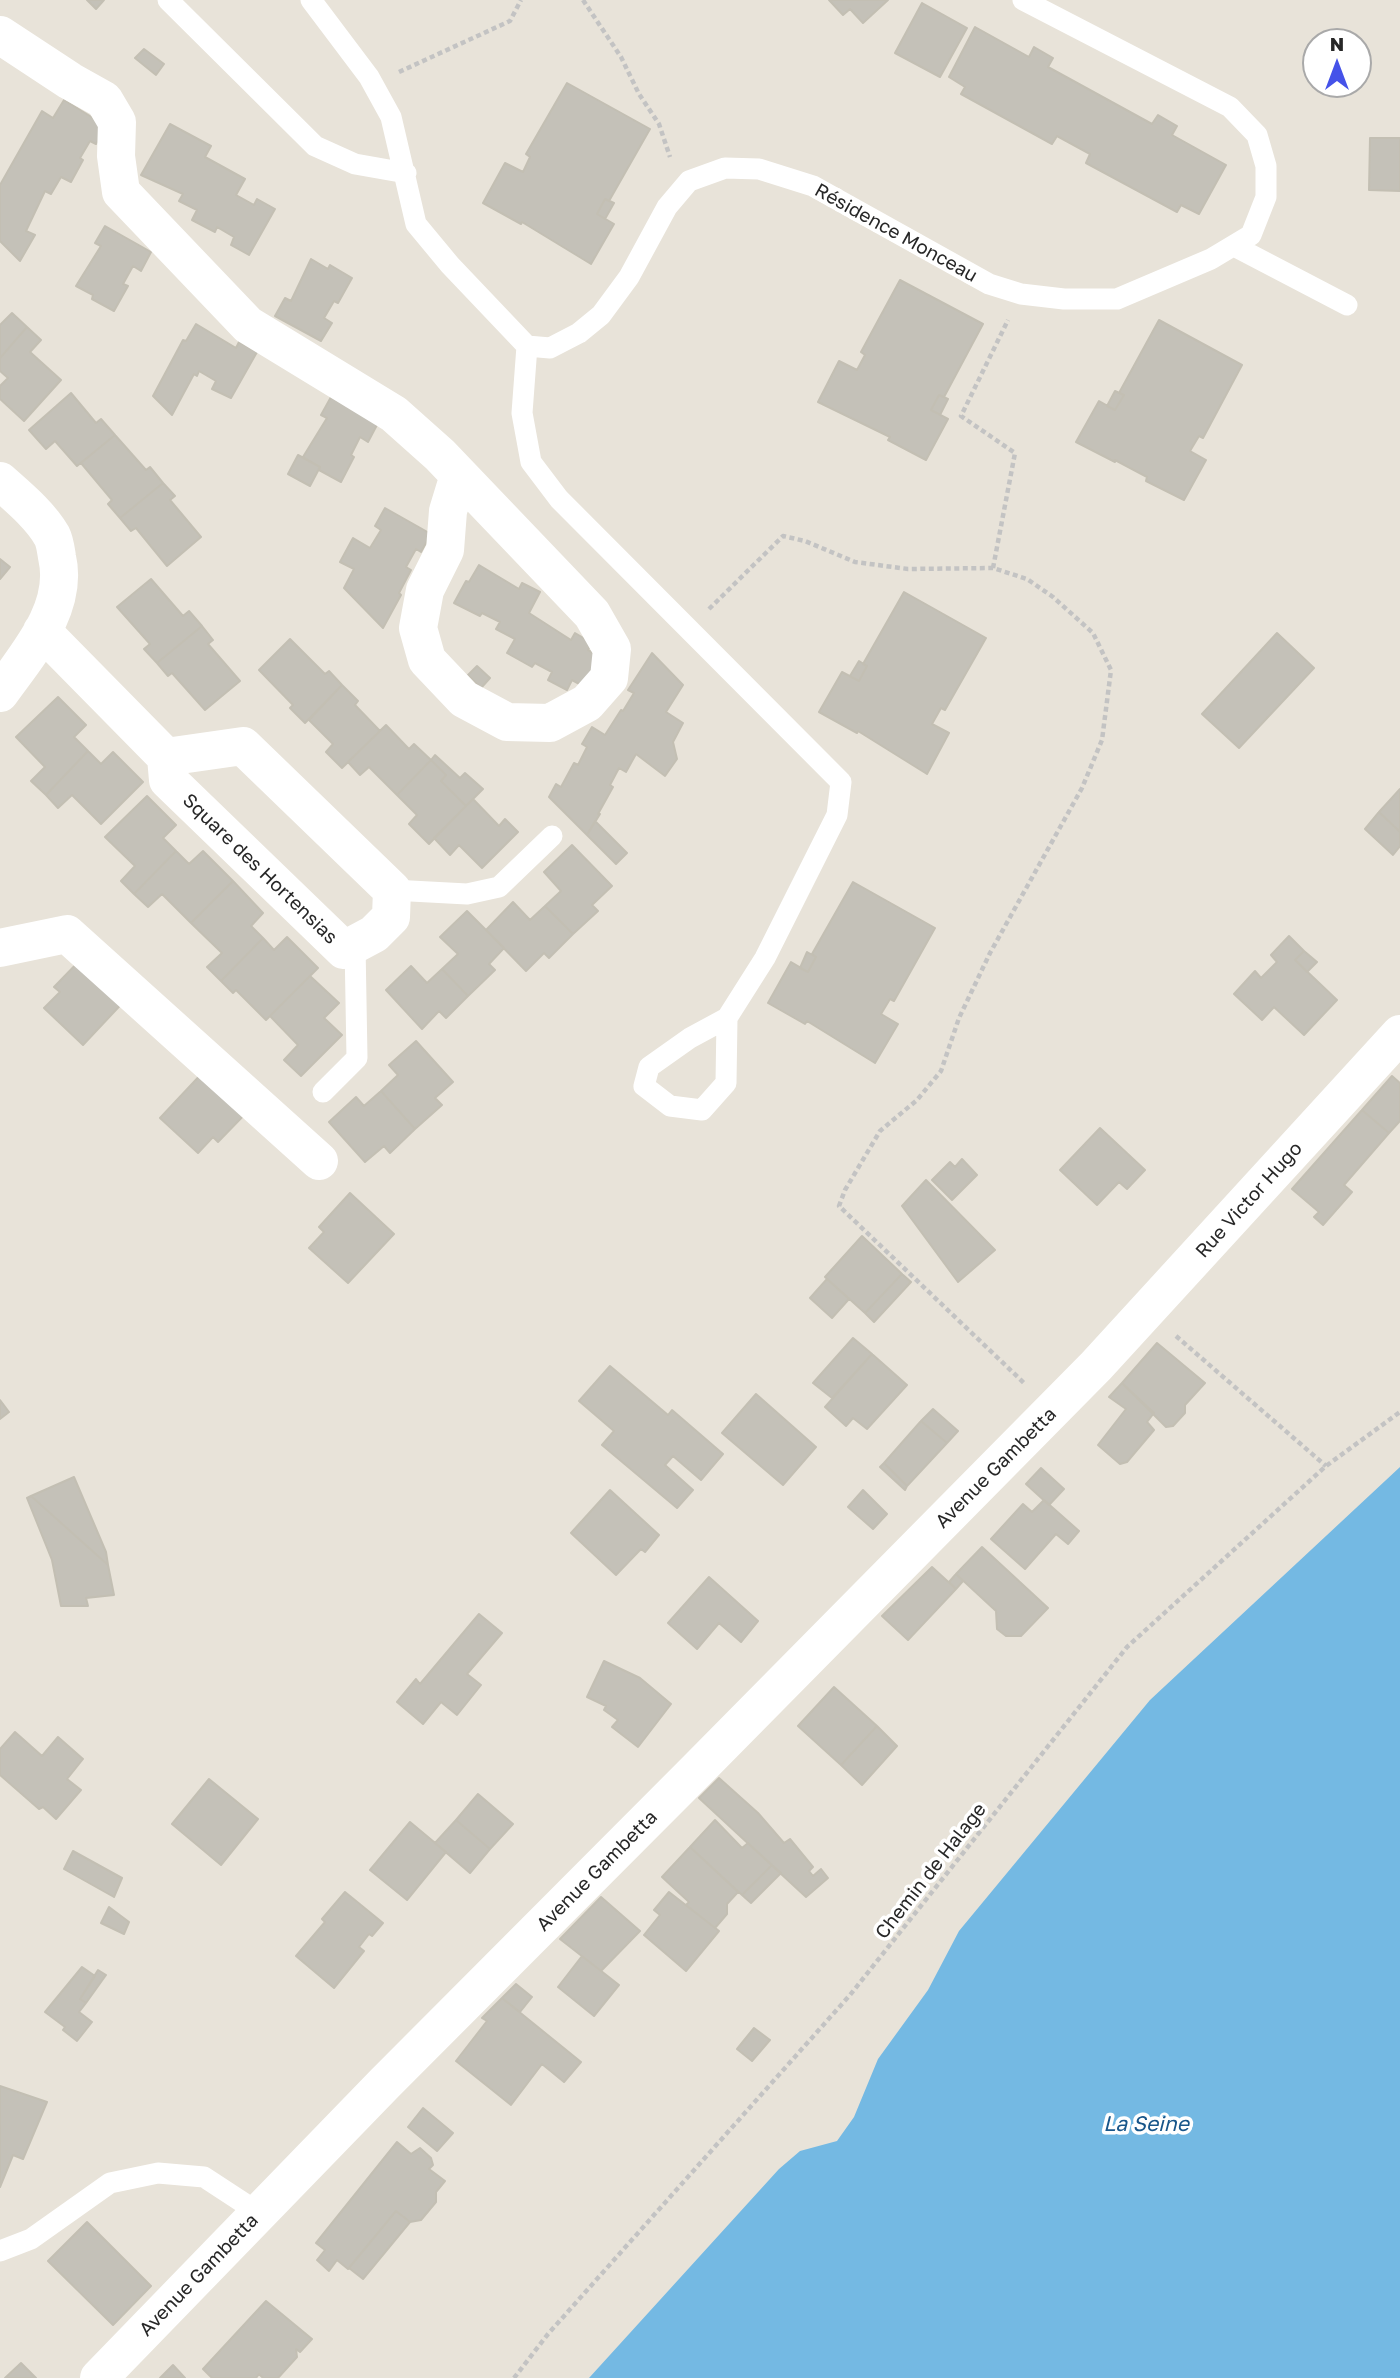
<!DOCTYPE html>
<html>
<head>
<meta charset="utf-8">
<style>
  body { margin:0 }
  #map { position:relative; width:1400px; height:2378px; overflow:hidden; background:#e8e3d9; font-family:"Golos Text",sans-serif }
  canvas { display:block }
  .north { position:absolute; left:1302px; top:28px; width:70px; height:70px; box-sizing:border-box; background:#fff; border:2px solid #a9a9a9; border-radius:50%; rotate:0deg; font-size:19px; font-weight:700; line-height:28px; text-align:center; color:#272727 }
  .north::after { content:''; display:block; margin:auto; width:24px; height:32px; background:#4552e9; clip-path:polygon(50% 0,100% 100%,50% 72%,0 100%) }
</style>
</head>
<body>
<div id="map">
<canvas width="1400" height="2378"></canvas>
<div class="north">N</div>
</div>
<script>
const c = document.querySelector('canvas').getContext('2d');
c.lineJoin = 'round';
function paint(path, color) {
  c.fillStyle = color;
  c.fill(path, 'evenodd');
}
function trace(path, color, width, dash) {
  c.strokeStyle = color;
  c.lineWidth = width;
  c.lineCap = dash ? 'butt' : 'round';
  c.setLineDash(dash || []);
  c.stroke(path);
}
function write(font, color, halo, rows, align = 'center') {
  c.font = font + ' "Golos Text",sans-serif';
  c.lineWidth = 7;
  c.setLineDash([]);
  c.textBaseline = 'middle';
  c.strokeStyle = halo;
  c.fillStyle = color;
  for (const [text, x, y, turn = 0] of rows) {
    c.save();
    c.translate(x, y);
    c.rotate((+turn || 0) * Math.PI / 180);
    c.textAlign = isNaN(turn) ? turn : align;
    if (halo) c.strokeText(text, 0, 0);
    c.fillText(text, 0, 0);
    c.restore();
  }
}
paint(new Path2D(`
  M1400,1467V2378H589L779,2169L800,2151L837,2141L854,2117L878,2059L928,1990L959,1931L1150,1700Z`), '#74b9e3');
const building = new Path2D(`
  M87,0H104L96,9Z
  M829,0H888L863,23L850,9L843,15Z
  M922,3L967,28L940,77L895,53Z
  M975,27L1029,57L1034,47L1053,58L1048,67L1152,124L1158,115L1177,126L1172,135L1226,165L1199,214L1181,205L1177,212L1086,163L1090,154L1057,136L1052,144L961,94L965,87L949,77Z
  M144,49L164,64L156,75L135,58Z
  M567,83L650,129L609,201L605,199L597,214L614,224L591,264L522,222L521,224L483,203L505,163L523,172L530,157L526,154Z
  M64,100L106,126L96,144L90,141L80,158L83,160L71,182L61,177L51,194L45,191L26,231L35,235L20,261L0,241V185L42,111L53,118Z
  M170,124L211,146L205,157L245,179L236,195L254,205L257,199L275,209L249,255L231,245L234,237L217,227L215,232L192,220L197,210L179,201L183,194L141,175Z
  M1370,138H1400V191L1369,190Z
  M605,199L614,203L605,219L597,214Z
  M105,226L151,252L141,271L133,266L123,284L128,286L114,311L92,299L93,295L76,286L101,246L95,243Z
  M311,259L328,269L330,265L352,278L338,303L334,301L324,318L332,323L321,341L275,316L285,298L291,301Z
  M900,280L983,324L944,397L939,395L931,410L948,419L926,460L888,440L890,437L818,402L839,361L857,370L865,355L861,352Z
  M12,313L27,327L0,358V325Z
  M1159,320L1242,365L1203,438L1199,436L1190,451L1206,460L1184,500L1146,481L1147,477L1115,460V462L1076,442L1099,401L1115,410L1124,395L1119,393Z
  M196,324L236,348L239,342L257,352L231,398L212,389L216,381L199,371L197,376L194,374L172,415L153,396L183,340L186,341Z
  M27,327L41,340L30,352L61,380L24,421L0,399V386L8,378L0,371V358Z
  M1115,391L1124,395L1115,410L1107,406Z
  M71,393L96,423L101,419L115,435L77,466L55,441L46,449L29,430Z
  M939,395L948,399L940,415L931,410Z
  M331,397L378,423L368,442L360,437L351,455L354,457L341,482L319,470L320,467L303,457L327,418L321,415Z
  M115,435L146,470L150,467L163,483L120,518L108,504L112,500L81,463Z
  M298,455L320,467L310,486L288,474Z
  M163,483L175,496L170,500L201,537L167,566L136,528L131,531L120,518Z
  M385,508L431,534L421,552L416,549L406,567L411,570L399,593L401,595L383,628L344,588L354,569L340,562L353,538L370,548L381,530L375,526Z
  M0,559L10,567L0,579Z
  M479,565L519,589L522,583L540,592L529,613L571,640L575,633L592,643L588,650L599,656L583,686L572,680L567,690L548,680L552,672L535,663L532,667L507,653L515,639L496,629L500,622L482,613L480,616L454,603L466,581L469,582Z
  M151,579L183,616L189,611L202,626L157,663L144,649L150,644L117,607Z
  M904,592L986,638L945,710L941,708L932,724L949,733L927,774L858,731L857,733L819,712L842,672L859,681L867,666L863,664Z
  M202,626L213,640L208,644L240,681L205,710L172,673L168,676L157,663Z
  M1277,633L1314,668L1239,748L1202,714Z
  M290,639L325,674L329,671L342,685L305,723L290,708L293,705L259,670Z
  M652,653L683,685L666,712L683,723L673,742L677,759L665,776L636,754L626,772L619,768L610,785L613,787L598,814H600L587,835L549,797L556,784L561,787L574,763L578,765L587,747L582,744L592,727L605,735L621,710L623,711L634,693L628,690Z
  M859,661L867,666L859,681L850,676Z
  M477,666L490,678L481,688L468,675Z
  M342,685L358,701L355,705L380,731L342,768L326,752L333,744L309,720Z
  M58,697L86,725L74,737L88,751L46,795L31,781L45,767L16,737Z
  M386,725L409,749L414,744L431,760L397,795L369,767L360,775L348,762Z
  M88,751L101,764L113,752L143,782L101,824L72,795L58,808L46,795Z
  M435,755L460,778L465,773L483,789L466,806L441,781L446,775L431,760Z
  M431,760L446,775L441,781L466,806L429,844L409,824L417,815L397,795Z
  M1400,789V832L1379,812Z
  M147,796L176,825L163,838L176,851L134,894L121,881L135,866L105,837Z
  M473,799L499,826L505,819L518,832L482,868L459,845L450,855L434,838Z
  M1379,812L1400,832V846L1393,855L1365,829Z
  M595,821L627,853L616,864L587,835Z
  M572,845L612,886L592,905L598,911L573,934L545,906L561,891L544,872Z
  M176,851L189,864L203,851L233,881L191,923L162,894L148,907L134,894Z
  M233,881L263,913L251,926L263,938L221,981L207,967L222,953L191,923Z
  M853,882L935,928L894,1001L890,999L881,1014L898,1024L875,1063L807,1021L805,1024L768,1003L791,962L808,972L816,957L812,954Z
  M513,902L530,920L545,906L573,934L549,958L544,953L526,971L486,930Z
  M467,911L504,948L489,964L495,970L468,996L442,969L458,954L440,937Z
  M1289,936L1304,951L1295,960L1337,1000L1304,1035L1274,1007L1262,1020L1234,994L1255,971L1261,978L1277,962L1271,955Z
  M287,937L318,968L266,1020L236,990L233,993L221,981L263,938L274,950Z
  M1304,951L1317,962L1307,972L1295,960Z
  M807,952L816,957L808,972L800,968Z
  M86,954L129,996L83,1045L44,1008L60,992L54,987Z
  M411,966L427,983L442,969L468,996L446,1018L439,1011L422,1029L386,990Z
  M310,976L339,1003L324,1018L342,1035L301,1076L284,1060L298,1045L270,1016Z
  M416,1041L453,1082L435,1098L442,1105L415,1129L381,1091L398,1075L389,1065Z
  M206,1069L249,1110L218,1142L213,1137L198,1153L160,1118Z
  M1392,1076L1400,1083V1121L1389,1133L1362,1110Z
  M381,1091L415,1129L390,1153L384,1146L365,1162L329,1122L356,1097L364,1106Z
  M1362,1110L1389,1133L1344,1185L1352,1192L1323,1225L1314,1217L1319,1212L1292,1189Z
  M1100,1128L1145,1170L1127,1189L1119,1182L1097,1205L1060,1170Z
  M962,1159L977,1175L952,1200L932,1180L950,1162L955,1167Z
  M926,1180L995,1250L958,1282L902,1206Z
  M350,1193L394,1234L348,1283L309,1248L324,1232L319,1227Z
  M862,1236L902,1274L865,1313L825,1277Z
  M902,1274L911,1282L874,1322L865,1313Z
  M827,1279L849,1299L832,1318L810,1298Z
  M853,1338L872,1354L832,1398L813,1383Z
  M1157,1343L1205,1383L1185,1405V1413L1173,1426L1166,1427L1122,1383Z
  M872,1354L907,1385L867,1429L853,1418L846,1426L825,1407Z
  M610,1366L668,1415L672,1410L723,1454L701,1480L673,1456L665,1465L693,1490L677,1508L602,1445L614,1431L579,1401Z
  M1122,1383L1154,1413L1147,1422L1154,1430L1127,1462L1120,1464L1098,1445L1126,1409L1109,1397Z
  M756,1394L816,1447L783,1485L722,1433Z
  M0,1400L9,1412L0,1419Z
  M933,1409L958,1431L947,1443L921,1421Z
  M921,1421L947,1443L907,1486L884,1463Z
  M884,1463L907,1486L905,1490L880,1467Z
  M1041,1468L1064,1489L1049,1505L1026,1484Z
  M74,1477L106,1552L108,1565L31,1496Z
  M610,1490L659,1535L645,1552L641,1549L616,1575L571,1533Z
  M863,1490L887,1514L873,1529L848,1507Z
  M31,1496L108,1565L114,1595L86,1598L88,1606H61L52,1560L27,1498Z
  M1044,1500L1079,1531L1068,1544L1056,1534L1025,1569L991,1539L1023,1504L1032,1512Z
  M982,1547L1048,1608L1021,1636H1006L997,1629L996,1611L956,1574Z
  M932,1567L956,1589L908,1640L882,1616Z
  M956,1574L963,1581L956,1589L949,1582Z
  M709,1577L758,1621L741,1642L719,1623L697,1649L668,1623Z
  M479,1614L502,1633L467,1674L481,1685L457,1715L441,1702L423,1724L397,1702L416,1679L420,1684Z
  M604,1661L640,1678L671,1704L638,1747L612,1727L618,1720L604,1710L606,1706L587,1697Z
  M834,1687L877,1726L841,1765L798,1726Z
  M877,1726L897,1746L862,1785L841,1765Z
  M15,1732L42,1756L58,1737L83,1759L67,1779L81,1790L56,1819L43,1807L39,1809L0,1775V1749Z
  M719,1778L758,1813L784,1843L790,1839L813,1867L809,1871L813,1876L821,1869L828,1878L806,1897L740,1836L699,1798Z
  M209,1779L258,1819L221,1865L172,1824Z
  M478,1794L513,1824L490,1849L456,1820Z
  M456,1820L490,1849L470,1873L435,1843Z
  M715,1820L742,1848L748,1843L772,1865L742,1895L690,1847Z
  M410,1822L446,1852L407,1900L370,1870Z
  M690,1847L738,1892L727,1904V1914L715,1928L686,1905L689,1902L662,1877Z
  M73,1851L122,1878L114,1897L64,1869Z
  M772,1865L781,1873L751,1903L742,1895Z
  M345,1892L383,1923L372,1936L369,1934L359,1947L364,1951L334,1988L296,1956L325,1922L322,1919Z
  M669,1892L719,1931L686,1971L644,1935L660,1915L654,1910Z
  M601,1897L640,1931L601,1971L560,1939Z
  M109,1907L129,1922L124,1934L101,1923Z
  M582,1956L619,1985L594,2016L558,1987Z
  M82,1967L95,1976L80,1999L86,2003L79,2012L92,2022L77,2041L63,2030L65,2027L45,2012Z
  M98,1970L106,1975L86,2003L80,1999Z
  M516,1984L532,1997L520,2012L502,1998Z
  M502,1998L581,2062L564,2082L542,2064L511,2105L456,2061L487,2021L482,2018Z
  M754,2028L770,2040L752,2061L737,2049Z
  M0,2086L47,2102L23,2159L13,2155L0,2187Z
  M423,2108L453,2133L437,2151L408,2127Z
  M397,2142L411,2154L420,2148L431,2158L433,2165L429,2169L445,2181L436,2192V2202L421,2220L410,2222L396,2211L348,2269L337,2260L329,2271L317,2260L325,2250L316,2243Z
  M396,2211L410,2222L363,2279L349,2268Z
  M87,2222L151,2286L113,2325L48,2261Z
  M266,2301L312,2339L300,2352L296,2349L297,2357L278,2378H263L259,2374L256,2378H212L203,2369Z
  M21,2363L36,2378H5Z
  M173,2365L185,2378H160Z`);
paint(building, '#c4c1b8');
trace(building, '#c3bfb3', 2);
trace(new Path2D(`
  M583,0L621,57L639,94L659,124L670,157
  M399,72L510,21L521,0
  M993,568L1015,453L961,416L1008,320
  M709,609L783,536L805,541L855,562L908,569L993,568L1027,579L1053,597L1093,633L1111,670L1102,740L1082,788L990,953L959,1018L941,1071L917,1100L880,1131L845,1190L839,1206L1024,1383
  M1176,1336L1326,1466
  M514,2378L548,2334L850,1995L1127,1647L1326,1466L1400,1412`), '#c3c3c3', 4.5, [5, 3.5]);
trace(new Path2D(`
  M168,0L315,146L355,164L406,173
  M311,0L369,77L391,117L416,224L450,265L527,346L550,348L579,333L601,315L629,277L667,207L689,181L725,168L759,169L813,186L989,284L1021,294L1064,299H1117L1211,259L1251,235L1266,197V166L1257,135L1230,107L1023,0
  M1234,246L1347,305
  M527,346L522,413L531,462L559,499L841,782L837,815L765,958L727,1018L690,1038L649,1067L644,1086L670,1106L702,1110L726,1083L727,1018
  M392,890L467,894L499,887L552,836
  M323,1092L357,1058L355,944
  M0,2251L31,2239L110,2183L158,2173L204,2177L259,2213`), '#fff', 21);
trace(new Path2D(`
  M0,35L70,81L104,100L117,122L116,156L121,192L248,325L394,414L440,455L592,614L612,649L609,678L587,703L550,723L507,722L464,699L427,660L418,628L425,590L445,550L448,511L459,475
  M0,481C18,497 40,515 52,536C55,542 56,551 57,557C69,608 28,654 0,693
  M42,631L166,757L168,780L344,950L374,934L391,917L392,890L243,746L166,757
  M0,948L67,934L319,1161
  M99,2378L385,2083L696,1771L1096,1366L1400,1034`), '#fff', 38);
write('19px', '#272727', '#fff', [
  ["Résidence Monceau",896,233,29],
  ["Square des Hortensias",260,869,44],
  ["Rue Victor Hugo",1249,1200,-48],
  ["Avenue Gambetta",996,1468,-45],
  ["Avenue Gambetta",597,1871,-45],
  ["Chemin de Halage",931,1871,-52],
  ["Avenue Gambetta",199,2275,-46]
]);
write('italic 21px', '#18568a', '#fff', [
  ["La Seine",1146,2124]
]);
</script>
</body>
</html>
